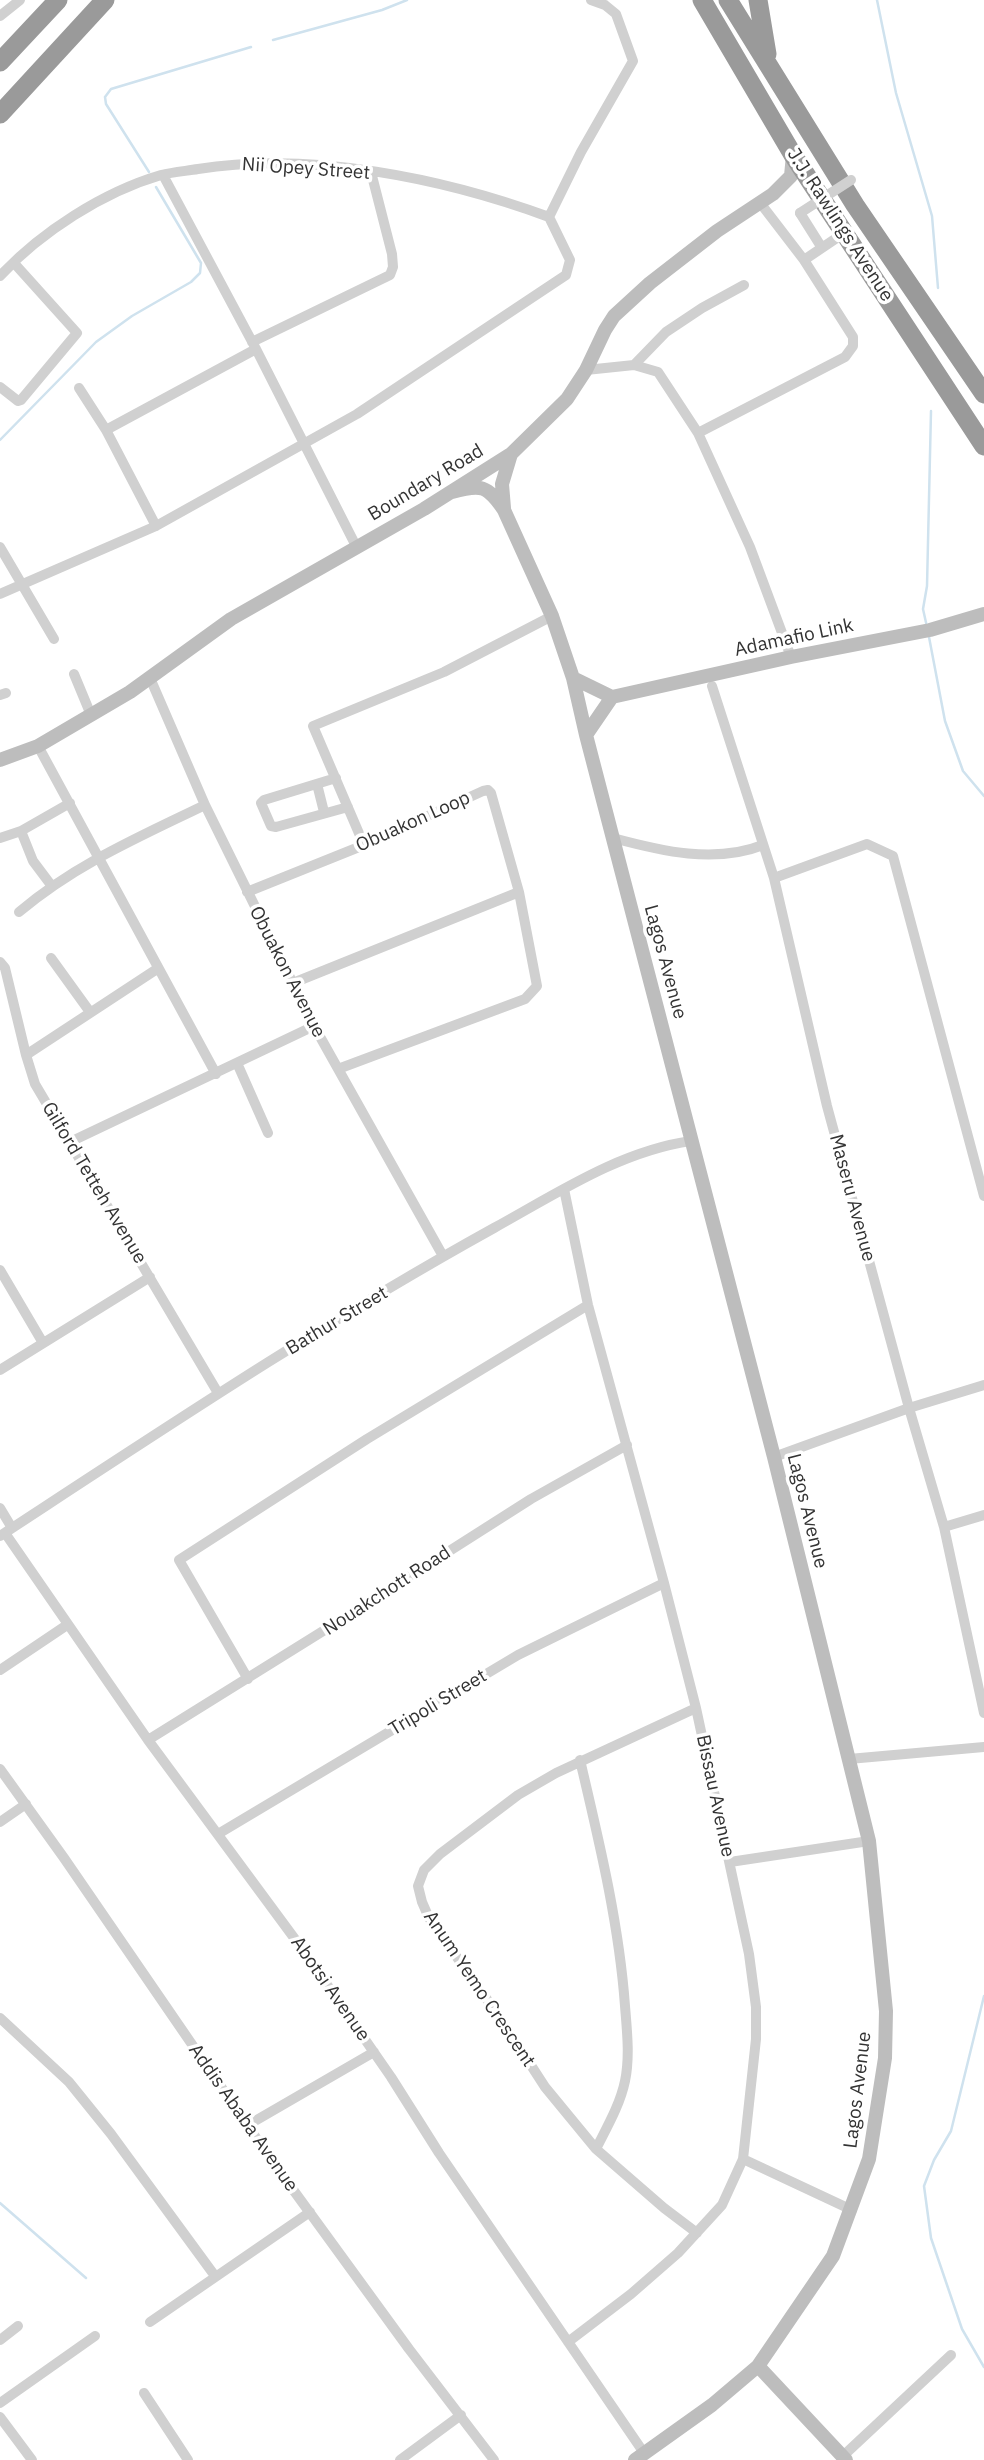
<!DOCTYPE html>
<html>
<head>
<meta charset="utf-8">
<style>
  body { margin:0 }
  canvas { display:block; background:#fff }
</style>
</head>
<body>
<canvas width="984" height="2460"></canvas>
<script>
const c = document.querySelector('canvas').getContext('2d');
c.lineJoin = 'round';
function trace(path, color, width, dash) {
  c.strokeStyle = color;
  c.lineWidth = width;
  c.lineCap = dash ? 'butt' : 'round';
  c.setLineDash(dash || []);
  c.stroke(path);
}
function write(font, color, halo, rows, align = 'center') {
  c.font = font + ' "IBM Plex Sans",sans-serif';
  c.lineWidth = 7;
  c.setLineDash([]);
  c.textBaseline = 'middle';
  c.strokeStyle = halo;
  c.fillStyle = color;
  for (const [text, x, y, turn = 0] of rows) {
    c.save();
    c.translate(x, y);
    c.rotate((+turn || 0) * Math.PI / 180);
    c.textAlign = isNaN(turn) ? turn : align;
    if (halo) c.strokeText(text, 0, 0);
    c.fillText(text, 0, 0);
    c.restore();
  }
}
trace(new Path2D(`
  M877,0L896,93L932,216L938,288
  M273,40L382,10L407,0
  M149,172L106,104L105,97L111,89L251,47
  M0,440L96,342L132,316L191,282L200,273L201,263L156,187
  M927,627L923,609L927,586L931,411
  M929,637L945,721L963,771L984,796
  M984,1996L951,2131L934,2160L924,2186L931,2238L962,2329L984,2367
  M0,2203L86,2278`), '#cfe2ee', 2.5);
trace(new Path2D(`
  M0,16L20,0
  M163,175L256,349L356,546
  M800,213L822,248
  M549,217L581,152L633,61L616,14L605,5L591,0
  M804,260L844,233
  M0,276C41,232 103,192 161,175C173,172 186,171 198,169C311,151 443,178 549,217L570,260L566,275L357,414L156,526L0,594
  M252,342L390,275L393,267L392,254L371,172
  M634,365L666,332L702,308L744,285
  M586,370L634,365L658,372L698,433L750,547L791,657
  M0,387L18,401L21,400L77,333L14,263
  M79,388L106,430L156,526
  M106,430L256,349
  M698,433L845,357L853,346V337L804,260L761,204
  M0,547L54,639
  M74,674L91,715
  M150,678L205,805L314,1026L443,1256
  M712,686L774,878L827,1106L909,1408L944,1527L984,1713
  M0,695L6,693
  M38,746L216,1074
  M336,778L264,800L261,803L271,826L276,827L348,807
  M317,784L324,812
  M21,831L33,861L51,885
  M0,838L21,831L70,803
  M613,838C661,851 715,864 763,845
  M364,845L313,726L444,672L552,616
  M774,878L867,844L893,856L984,1196
  M247,892L364,845L483,791L488,790L491,793L519,892L537,986L525,999L338,1069
  M19,912C76,864 139,837 205,805
  M51,958L90,1012
  M0,962L5,968L26,1055L35,1084L218,1393
  M293,983L519,892
  M26,1055L157,969
  M237,1063L268,1133
  M70,1142L314,1026
  M564,1189L588,1305L664,1583L696,1708L749,1954L756,2007V2039L743,2159L722,2205L678,2253L631,2294L568,2342
  M0,1270L43,1343
  M0,1370L150,1277
  M774,1457L909,1408L984,1385
  M0,1508L12,1528
  M944,1527L984,1515
  M5,1533L148,1740L303,1950L391,2077L439,2153L644,2453
  M0,1536C162,1430 324,1322 494,1228C556,1194 620,1151 691,1141
  M0,1670L67,1625
  M248,1679L179,1560L367,1439L588,1305
  M696,1708L556,1773L518,1795L440,1854L424,1870L418,1886L422,1902L429,1918L503,2022L545,2087L596,2149L664,2208L697,2233
  M148,1740L352,1613L531,1499L627,1445
  M849,1759L984,1747
  M580,1760C599,1841 619,1923 625,2006C627,2031 630,2057 625,2081C620,2105 607,2127 596,2149
  M0,1769L64,1858L270,2158L409,2349L494,2460
  M0,1822L26,1804
  M218,1834L518,1655L664,1583
  M730,1862L869,1841
  M0,2018L69,2082L111,2134L215,2276
  M248,2125L374,2052
  M743,2159L852,2210
  M150,2322L310,2212
  M0,2340L18,2326
  M144,2393L188,2460
  M0,2403L95,2336
  M0,2417L32,2460
  M843,2456L951,2355
  M400,2460L461,2415`), '#d0d0d0', 10);
trace(new Path2D(`
  M452,492C481,484 487,485 504,510L552,616L573,678L586,735L774,1457L869,1841L886,2011L885,2058L869,2159L833,2256L758,2366L712,2405L635,2460
  M504,508L502,484L511,454
  M573,678L612,697L791,657L930,630L984,614
  M586,735L612,697
  M0,760L38,746L130,692L231,619L424,509L511,454L567,399L586,370L605,330L614,316L650,283L717,231L773,194L791,176L793,155
  M758,2366L846,2460`), '#bdbdbd', 14);
trace(new Path2D(`
  M702,0L793,155L984,446
  M728,0L855,205L984,394
  M758,0L767,54
  M0,62L58,0
  M0,114L105,0`), '#9a9a9a', 19);
trace(new Path2D(`
  M800,213L851,180`), '#d0d0d0', 10);
write('19px', '#333', '#fff', [
  ["Nii Opey Street",306,169,4],
  ["J.J. Rawlings Avenue",840,225,57],
  ["Boundary Road",426,483,-31],
  ["Adamafio Link",794,638,-12],
  ["Obuakon Loop",413,822,-24],
  ["Lagos Avenue",665,962,75],
  ["Obuakon Avenue",287,972,63],
  ["Gilford Tetteh Avenue",94,1183,59],
  ["Maseru Avenue",852,1198,75],
  ["Bathur Street",337,1321,-31],
  ["Lagos Avenue",807,1511,76],
  ["Nouakchott Road",387,1591,-33],
  ["Tripoli Street",438,1703,-31],
  ["Bissau Avenue",715,1796,78],
  ["Abotsi Avenue",330,1989,55],
  ["Anum Yemo Crescent",479,1989,56],
  ["Lagos Avenue",858,2090,-83],
  ["Addis Ababa Avenue",243,2118,55]
]);
</script>
</body>
</html>
